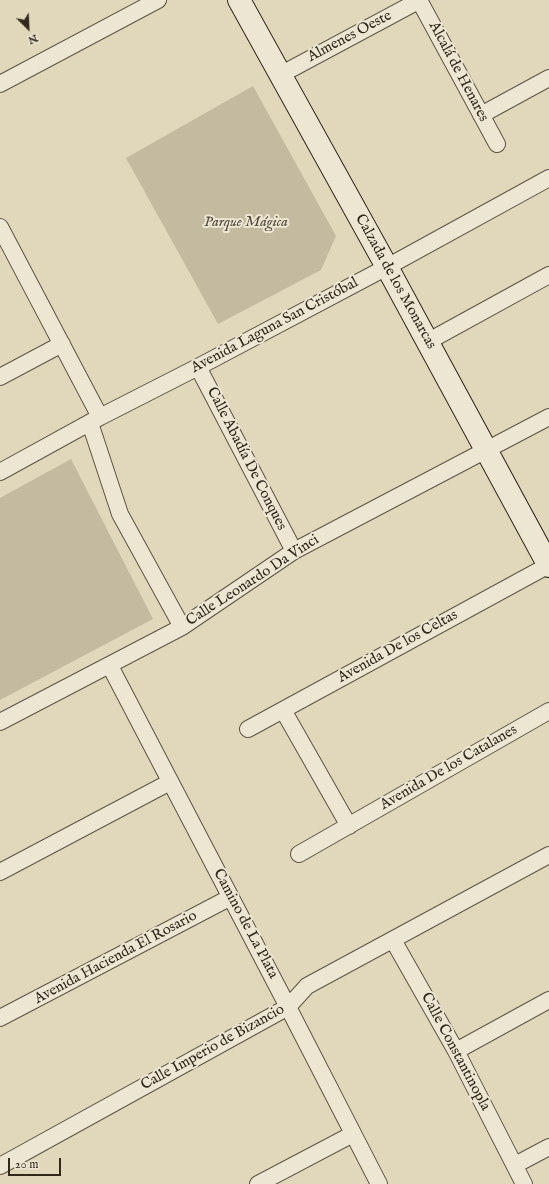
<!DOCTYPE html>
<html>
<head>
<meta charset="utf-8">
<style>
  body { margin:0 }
  #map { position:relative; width:549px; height:1184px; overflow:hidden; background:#e1d8bb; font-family:"IM FELL English",serif }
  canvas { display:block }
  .north { position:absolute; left:8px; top:8px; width:40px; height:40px; -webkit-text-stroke:3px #ece6d3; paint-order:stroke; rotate:156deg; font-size:11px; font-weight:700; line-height:16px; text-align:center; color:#31281c }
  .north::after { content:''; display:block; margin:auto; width:14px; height:18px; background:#31281c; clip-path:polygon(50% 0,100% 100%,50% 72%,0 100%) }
  .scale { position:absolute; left:8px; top:1158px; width:53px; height:18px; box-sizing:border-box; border:2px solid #31281c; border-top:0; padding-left:5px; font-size:12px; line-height:14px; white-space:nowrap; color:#31281c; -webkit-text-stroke:3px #ece6d3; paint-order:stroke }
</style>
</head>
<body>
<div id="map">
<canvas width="549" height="1184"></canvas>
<div class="north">N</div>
<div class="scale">20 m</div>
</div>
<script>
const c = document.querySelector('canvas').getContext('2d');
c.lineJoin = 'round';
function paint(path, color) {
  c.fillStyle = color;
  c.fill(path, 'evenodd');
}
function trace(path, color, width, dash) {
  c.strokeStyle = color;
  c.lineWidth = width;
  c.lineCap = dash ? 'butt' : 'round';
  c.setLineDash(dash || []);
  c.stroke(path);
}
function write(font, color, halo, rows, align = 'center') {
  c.font = font + ' "IM FELL English",serif';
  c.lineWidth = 4;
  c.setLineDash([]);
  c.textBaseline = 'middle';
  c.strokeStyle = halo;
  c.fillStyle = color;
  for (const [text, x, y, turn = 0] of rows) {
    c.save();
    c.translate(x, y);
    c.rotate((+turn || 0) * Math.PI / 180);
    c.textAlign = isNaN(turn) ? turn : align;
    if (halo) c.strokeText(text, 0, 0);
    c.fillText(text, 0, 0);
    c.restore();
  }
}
paint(new Path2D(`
  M253,86L336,236L321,270L218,324L126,158Z
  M71,459L153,619L0,700V498Z`), '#c3baa0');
const street = new Path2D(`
  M419,0L497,144
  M280,75L420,0
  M0,84L158,0
  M481,115L549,78
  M0,227L100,417
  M427,342L549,275
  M198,367L294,551
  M0,377L62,344
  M90,423L120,514L182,627
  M0,472L100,417L198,367L387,267L549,178
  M110,666L288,1007L379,1184
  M283,710L349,826
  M0,722L182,627L294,551L549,417
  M248,729L549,565
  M299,854L549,711
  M0,872L170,782
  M393,940L456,1051L524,1184
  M0,1018L231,897
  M456,1051L549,1000
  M515,1165L549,1147
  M0,1166L288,1007L307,986L549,855
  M258,1184L353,1134`);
const secondary = new Path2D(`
  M239,0L387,267L549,566`);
trace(street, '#5d5444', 18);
trace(secondary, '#31281c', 24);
trace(street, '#ece6d3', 16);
trace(secondary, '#ece6d3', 22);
write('15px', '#31281c', '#ece6d3', [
  ["Almenes Oeste",350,37,-28],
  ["Alcalá de Henares",458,72,62],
  ["Calzada de los Monarcas",395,282,61],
  ["Avenida Laguna San Cristóbal",275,326,-28],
  ["Calle Abadía De Conques",246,459,63],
  ["Calle Leonardo Da Vinci",253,581,-33],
  ["Avenida De los Celtas",398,647,-29],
  ["Avenida De los Catalanes",449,768,-30],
  ["Camino de La Plata",245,924,62],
  ["Avenida Hacienda El Rosario",116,958,-28],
  ["Calle Imperio de Bizancio",213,1048,-29],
  ["Calle Constantinopla",455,1052,62]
]);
write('italic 15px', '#564c3d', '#ece6d3', [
  ["Parque Mágica",246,223]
]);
</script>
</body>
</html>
